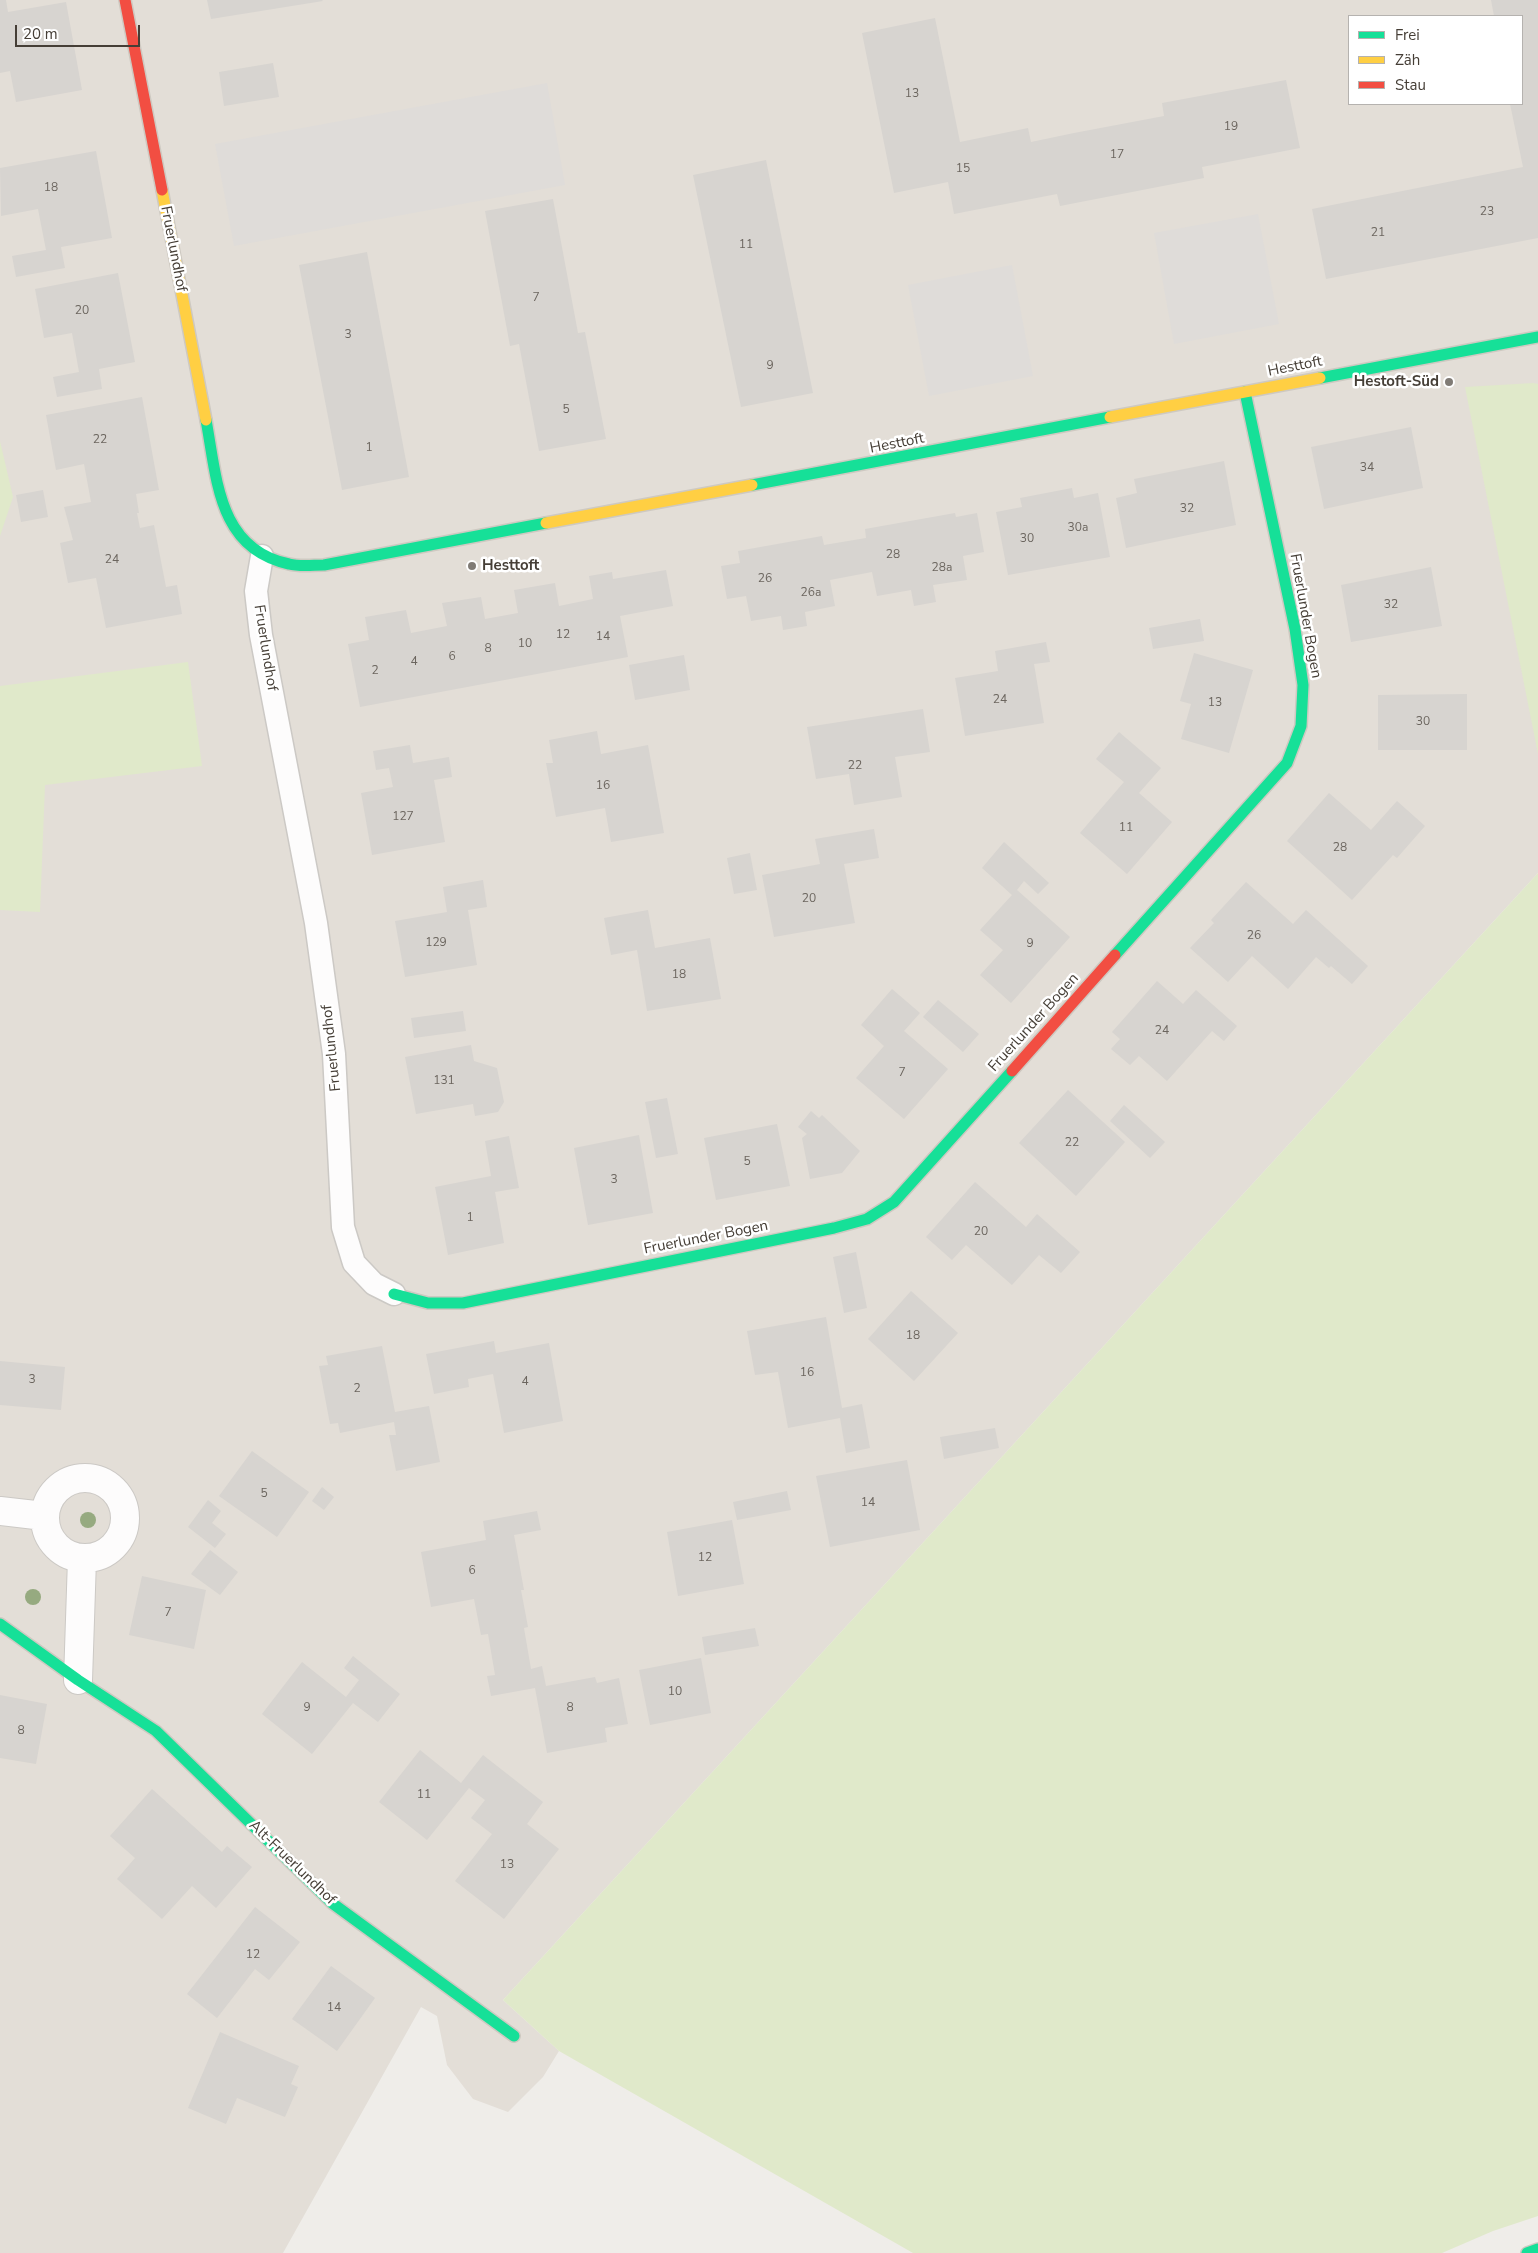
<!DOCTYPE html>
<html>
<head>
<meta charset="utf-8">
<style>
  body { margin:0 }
  #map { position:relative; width:1538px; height:2253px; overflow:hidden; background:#efede9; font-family:"Nunito Sans",sans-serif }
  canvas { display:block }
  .legend { position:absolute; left:1348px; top:15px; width:175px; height:90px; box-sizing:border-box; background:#fff; border:1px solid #b5b2af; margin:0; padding:6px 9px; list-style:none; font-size:15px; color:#453e36 }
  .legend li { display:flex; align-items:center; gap:10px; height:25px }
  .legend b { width:25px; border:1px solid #b5b2af }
  .scale { position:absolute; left:15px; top:25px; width:125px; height:22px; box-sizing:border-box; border:2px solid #453e36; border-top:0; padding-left:6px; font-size:15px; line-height:18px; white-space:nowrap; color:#453e36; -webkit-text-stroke:4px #fff; paint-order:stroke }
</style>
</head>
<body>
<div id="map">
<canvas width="1538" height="2253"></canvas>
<ul class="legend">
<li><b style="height:6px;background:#16e098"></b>Frei</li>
<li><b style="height:6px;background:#ffcf43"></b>Zäh</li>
<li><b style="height:6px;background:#f24e42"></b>Stau</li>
</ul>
<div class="scale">20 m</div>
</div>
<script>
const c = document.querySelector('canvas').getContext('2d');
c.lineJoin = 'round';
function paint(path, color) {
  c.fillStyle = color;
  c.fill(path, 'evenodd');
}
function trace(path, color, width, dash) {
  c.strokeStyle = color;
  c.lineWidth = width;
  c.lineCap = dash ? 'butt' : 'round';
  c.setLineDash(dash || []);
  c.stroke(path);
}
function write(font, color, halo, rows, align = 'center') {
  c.font = font + ' "Nunito Sans",sans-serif';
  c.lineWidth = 5;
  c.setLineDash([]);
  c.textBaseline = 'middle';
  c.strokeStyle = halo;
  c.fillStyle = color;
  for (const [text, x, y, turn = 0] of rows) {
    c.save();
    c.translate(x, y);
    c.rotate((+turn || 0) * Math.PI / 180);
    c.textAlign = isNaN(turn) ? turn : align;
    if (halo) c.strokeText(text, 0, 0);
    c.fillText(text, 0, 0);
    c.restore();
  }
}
paint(new Path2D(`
  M0,0H1538V873L503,2000L559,2051L543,2077L508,2112L473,2099L447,2065L437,2016L421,2007L283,2253H0ZM1349,16H1522V104H1349Z`), '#e3ded7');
paint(new Path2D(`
  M1533,383L1538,384V754L1465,387Z
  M0,441L13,497L0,536Z
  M188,662L202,766L45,785L40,912L0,910V686Z
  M1538,873V2216L1493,2231L1442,2253H913L559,2051L503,2000Z`), '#e0e9ca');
paint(new Path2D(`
  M547,83L565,185L234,246L215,144Z
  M1258,214L1279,324L1174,344L1154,233Z
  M1012,265L1033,376L929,396L908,285Z`), '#dfdcd9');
paint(new Path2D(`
  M0,0H6L8,12L66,2L82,90L16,102L10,71L0,73Z
  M207,0H322L323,1L211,19Z
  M1491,0H1538V238L1326,279L1312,209L1523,167L1510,104H1522V16H1494Z
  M935,18L960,142L1028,128L1031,142L1074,133L1164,116L1162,103L1286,80L1300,148L1202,167L1204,178L1060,206L1057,194L954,214L948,182L894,193L862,33Z
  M273,63L279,97L224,106L219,72Z
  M96,151L112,238L61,247L65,268L16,277L12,256L46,250L38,209L1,216L0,168Z
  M766,160L813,393L741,407L693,175Z
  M553,199L578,333L585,332L606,439L539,451L519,344L510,346L485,211Z
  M367,252L409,477L342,490L299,265Z
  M118,273L135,362L99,369L102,389L57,397L53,377L79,372L72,333L44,338L35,289Z
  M142,397L159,490L136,494L139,513H137L140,528L154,525L166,587L177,585L182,614L106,628L96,578L68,583L60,543L73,540L64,507L91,502L84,464L56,470L46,415Z
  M1411,427L1423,488L1324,509L1311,447Z
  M1224,461L1236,525L1126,548L1116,498L1137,493L1134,479Z
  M1072,488L1074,498L1098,493L1110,557L1008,575L996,512L1022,507L1020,498Z
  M43,490L48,517L21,522L16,495Z
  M955,513L956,517L977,513L984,552L963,556L967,580L933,585L936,602L914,606L911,590L877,596L872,572L830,580L835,606L805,612L807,626L783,630L781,616L751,621L746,596L727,599L721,566L740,563L738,551L822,536L824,545L866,538L865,529Z
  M1431,567L1442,626L1351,642L1341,585Z
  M666,570L673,606L620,616L628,657L360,707L348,644L369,640L365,617L406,610L411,633L447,626L442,603L481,597L485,619L518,613L514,590L555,583L559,606L593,599L589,576L612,572L613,579Z
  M1200,619L1204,641L1153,649L1149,628Z
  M1046,642L1050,662L1034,664L1044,723L965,736L955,678L998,671L995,651Z
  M1194,653L1253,670L1229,753L1181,739L1191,704L1180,701Z
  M684,655L690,690L635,700L629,665Z
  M1467,694V750H1378V695Z
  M923,709L930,752L895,757L902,797L854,805L849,774L816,779L807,727Z
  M597,731L601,754L648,745L664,833L611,842L605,808L556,817L546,763H553L549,740Z
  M1119,732L1161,768L1139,793L1172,822L1127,874L1080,833L1124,782L1096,759Z
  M410,745L413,763L449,757L452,777L434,780L445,842L372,855L361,793L393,787L389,768L376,770L373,751Z
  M1329,793L1371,830L1397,801L1425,826L1397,858L1393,855L1352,900L1287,841Z
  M874,829L879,858L844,864L855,923L774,937L762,875L820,864L815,839Z
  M1004,842L1049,883L1038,894L1024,881L1017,890L1070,937L1011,1003L980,975L1003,950L980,930L1012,895L982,868Z
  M750,853L757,890L734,894L727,858Z
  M483,880L487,907L468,910L477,965L405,977L395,921L447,912L443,887Z
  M1246,882L1293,924L1306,910L1368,966L1352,984L1331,966L1329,968L1316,957L1288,989L1252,956L1228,982L1190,948L1214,923L1211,920Z
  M648,910L655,948L710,938L721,999L647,1011L637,950L611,955L604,918Z
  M1157,981L1183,1004L1196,990L1237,1026L1224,1041L1212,1031L1167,1081L1139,1056L1130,1065L1111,1049L1120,1039L1112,1032Z
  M892,989L920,1013L904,1031L948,1069L904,1119L856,1078L884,1046L861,1025Z
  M938,1000L979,1034L963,1052L923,1017Z
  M463,1011L466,1031L414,1038L411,1018Z
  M471,1045L474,1061L497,1068L504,1102L498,1112L475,1116L473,1104L416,1114L405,1057Z
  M1068,1090L1125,1142L1076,1196L1019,1143Z
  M667,1098L678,1154L656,1158L645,1102Z
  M1124,1105L1165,1142L1150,1158L1110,1121Z
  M811,1111L819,1118L822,1115L860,1151L842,1173L810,1179L802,1138L807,1134L798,1127Z
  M777,1124L790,1186L716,1200L704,1138Z
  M639,1135L653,1213L588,1225L574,1148Z
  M509,1136L519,1188L495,1192L504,1243L448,1255L435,1187L491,1176L485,1141Z
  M975,1182L1026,1227L1037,1214L1080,1252L1061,1273L1039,1255L1012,1285L966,1245L952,1260L926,1237Z
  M856,1252L867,1308L844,1313L833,1257Z
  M911,1291L958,1333L914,1381L868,1339Z
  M826,1317L842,1408L862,1404L870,1448L846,1453L840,1418L788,1428L778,1372L755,1375L747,1331Z
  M494,1341L496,1353L549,1343L563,1421L504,1433L493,1374L468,1379L469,1387L434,1394L426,1354Z
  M382,1346L395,1412L429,1406L440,1462L396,1471L389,1435H396L394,1422L340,1433L338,1423L330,1424L319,1366L328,1365L326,1356Z
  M0,1361L65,1367L61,1410L0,1405Z
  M995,1428L999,1448L944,1459L940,1437Z
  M252,1451L309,1492L277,1537L219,1496Z
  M907,1460L920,1530L830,1547L816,1476Z
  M322,1487L334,1497L324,1510L312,1501Z
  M787,1491L791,1510L737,1520L733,1502Z
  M208,1500L221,1511L212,1523L226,1534L215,1548L188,1527Z
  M537,1511L541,1530L514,1535L524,1590H521L528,1627L524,1628L531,1669L542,1666L546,1686L595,1677L597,1683L619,1678L628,1724L605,1728L607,1742L547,1753L535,1688L491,1696L487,1676L495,1675L488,1634L481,1635L474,1599L431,1607L421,1552L486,1540L483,1521Z
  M732,1520L744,1584L678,1596L667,1532Z
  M210,1550L238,1572L220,1595L191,1574Z
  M142,1576L206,1590L194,1649L129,1635Z
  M755,1628L759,1646L705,1655L702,1637Z
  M353,1656L400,1694L378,1722L353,1703L312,1754L262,1714L302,1662L346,1697L359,1680L344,1668Z
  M701,1658L711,1713L650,1725L639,1670Z
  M0,1695L47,1704L36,1764L0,1758Z
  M420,1750L461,1783L483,1755L543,1802L527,1824L559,1849L504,1919L455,1881L492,1834L471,1818L485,1800L469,1788L427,1840L379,1802Z
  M152,1789L222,1852L227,1846L252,1867L216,1908L192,1886L162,1919L117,1879L135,1858L110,1836Z
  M255,1907L300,1942L269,1980L255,1969L217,2018L187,1994Z
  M331,1966L375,1998L337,2051L292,2019Z
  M220,2032L299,2066L291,2084L298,2087L285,2117L237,2098L226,2124L188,2108Z`), '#d7d4d0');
const lane = new Path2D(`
  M262,556L256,591L261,635L316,923L334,1054L343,1227L354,1263L374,1284L394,1294`);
const street = new Path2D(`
  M45 1518a40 40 0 1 1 80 0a40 40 0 1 1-80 0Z
  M0,1511L44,1516
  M78,1680L82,1559`);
const fast = new Path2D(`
  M1320,378L1538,337
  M206,420C217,479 218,549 289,564C300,567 313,565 324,565L546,523
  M752,485L1110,417
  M1115,955L1287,763L1301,726L1303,685L1295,629L1245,392
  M394,1294L428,1303H463L834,1228L867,1219L894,1202L1012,1071
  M0,1624L78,1680L156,1731L332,1903L514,2036
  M1527,2253L1538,2249`);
const slow = new Path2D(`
  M162,190L206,420
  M1110,417L1320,378
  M546,523L752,485`);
const jam = new Path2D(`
  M125,0L162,190
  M1012,1071L1115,955`);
trace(lane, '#ccc9c5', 25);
trace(street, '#ccc9c5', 30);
trace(fast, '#cec9c1', 14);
trace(slow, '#cec9c1', 14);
trace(jam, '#cec9c1', 14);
trace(lane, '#fdfcfc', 22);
trace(street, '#fdfcfc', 28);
trace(fast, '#16e098', 11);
trace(slow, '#ffcf43', 11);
trace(jam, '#f24e42', 11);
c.fillStyle = '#96aa80';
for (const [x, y] of [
  [88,1520],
  [33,1597]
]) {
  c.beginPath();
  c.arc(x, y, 8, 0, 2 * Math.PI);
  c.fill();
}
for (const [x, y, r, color] of [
  [1449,382,5,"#807b75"],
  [472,566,5,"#807b75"]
]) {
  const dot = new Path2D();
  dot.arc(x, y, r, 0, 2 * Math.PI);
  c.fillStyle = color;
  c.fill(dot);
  trace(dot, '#fff', 2);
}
write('12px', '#6b655e', null, [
  ["13",912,94],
  ["19",1231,127],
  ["17",1117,155],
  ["15",963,169],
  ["18",51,188],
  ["23",1487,212],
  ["21",1378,233],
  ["11",746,245],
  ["7",536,298],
  ["20",82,311],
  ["3",348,335],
  ["9",770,366],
  ["5",566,410],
  ["22",100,440],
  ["1",369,448],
  ["34",1367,468],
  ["32",1187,509],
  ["30a",1078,528],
  ["30",1027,539],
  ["28",893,555],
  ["24",112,560],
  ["28a",942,568],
  ["26",765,579],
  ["26a",811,593],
  ["32",1391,605],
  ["12",563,635],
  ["14",603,637],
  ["10",525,644],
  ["8",488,649],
  ["6",452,657],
  ["4",414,662],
  ["2",375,671],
  ["24",1000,700],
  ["13",1215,703],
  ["30",1423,722],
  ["22",855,766],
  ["16",603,786],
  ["127",403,817],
  ["11",1126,828],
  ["28",1340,848],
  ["20",809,899],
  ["26",1254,936],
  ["129",436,943],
  ["9",1030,944],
  ["18",679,975],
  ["24",1162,1031],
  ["7",902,1073],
  ["131",444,1081],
  ["22",1072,1143],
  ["5",747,1162],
  ["3",614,1180],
  ["1",470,1218],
  ["20",981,1232],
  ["18",913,1336],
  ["16",807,1373],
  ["3",32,1380],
  ["4",525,1382],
  ["2",357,1389],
  ["5",264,1494],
  ["14",868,1503],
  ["12",705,1558],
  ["6",472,1571],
  ["7",168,1613],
  ["10",675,1692],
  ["9",307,1708],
  ["8",570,1708],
  ["8",21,1731],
  ["11",424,1795],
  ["13",507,1865],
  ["12",253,1955],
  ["14",334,2008]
]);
write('15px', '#453e36', '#fff', [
  ["Fruerlundhof",173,249,79],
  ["Hesttoft",1295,367,-11],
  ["Hesttoft",897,444,-11],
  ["Fruerlunder Bogen",1305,616,80],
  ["Fruerlundhof",265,648,81],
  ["Fruerlunder Bogen",1034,1023,-48],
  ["Fruerlundhof",332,1048,-96],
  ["Fruerlunder Bogen",706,1238,-11],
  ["Alt-Fruerlundhof",292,1863,44]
]);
write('bold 15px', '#453e36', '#fff', [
  ["Hestoft-Süd",1439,382],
  ["Hesttoft",482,566,"left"]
], 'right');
</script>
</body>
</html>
